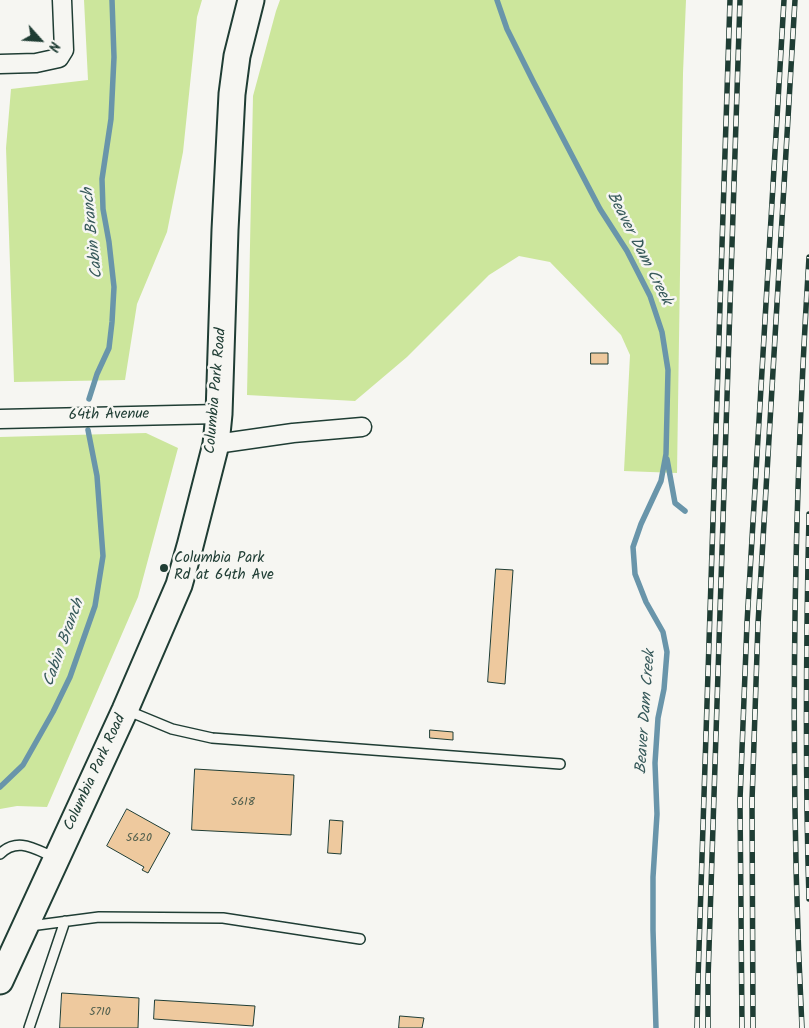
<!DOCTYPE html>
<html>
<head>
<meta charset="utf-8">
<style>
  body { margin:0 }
  #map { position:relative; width:809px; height:1028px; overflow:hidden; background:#f6f6f2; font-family:Kalam,sans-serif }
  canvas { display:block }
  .north { position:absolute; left:15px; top:15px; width:50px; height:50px; -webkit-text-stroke:4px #f6f6f2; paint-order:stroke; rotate:116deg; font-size:14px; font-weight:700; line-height:20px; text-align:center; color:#1f3d34 }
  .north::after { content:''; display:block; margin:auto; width:18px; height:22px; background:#1f3d34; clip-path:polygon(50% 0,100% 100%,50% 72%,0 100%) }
</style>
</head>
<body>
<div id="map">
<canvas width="809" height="1028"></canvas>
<div class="north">N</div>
</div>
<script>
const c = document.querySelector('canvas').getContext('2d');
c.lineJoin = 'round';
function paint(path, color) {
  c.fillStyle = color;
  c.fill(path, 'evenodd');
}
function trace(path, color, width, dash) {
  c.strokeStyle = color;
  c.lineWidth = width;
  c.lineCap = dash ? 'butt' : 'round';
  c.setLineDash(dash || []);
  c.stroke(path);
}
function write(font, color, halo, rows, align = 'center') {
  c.font = font + ' Kalam,sans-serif';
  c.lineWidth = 5;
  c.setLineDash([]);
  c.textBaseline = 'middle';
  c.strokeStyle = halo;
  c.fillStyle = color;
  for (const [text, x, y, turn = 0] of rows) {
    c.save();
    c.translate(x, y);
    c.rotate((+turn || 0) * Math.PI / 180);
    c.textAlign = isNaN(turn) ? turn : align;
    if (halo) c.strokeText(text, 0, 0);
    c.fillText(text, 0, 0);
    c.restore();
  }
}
paint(new Path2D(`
  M84,0H202L197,17L183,152L167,232L137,304L125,380L14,382L6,148L11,89L88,80Z
  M280,0H686L683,73L677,473L624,471L630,355L621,335L550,262L519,256L489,275L407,357L355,401L247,395L253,96L276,11Z
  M146,433L178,448L138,597L47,807L17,806L0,809V437Z`), '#cce69c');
trace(new Path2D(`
  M497,0L507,29L533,81L600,209L627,251L650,296L662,332L668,370L666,454L661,481L641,524L633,547L635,574L646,602L663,632L667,652L664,689L658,718L655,763L657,814L653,877V930L656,1028
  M89,399L97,374L109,348L112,322L114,287L109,242L103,209L102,179L111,119L114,57L112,0
  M667,459L675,503L685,511
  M0,787L23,765L53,712L70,677L95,606L103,556L97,476L88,430`), '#6995aa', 5.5);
const building = new Path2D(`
  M591,353H608V364H591Z
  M496,569L513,570L505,684L488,682Z
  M430,730L453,732V740L430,738Z
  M195,769L294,775L291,835L192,830Z
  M127,809L170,833L148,873L142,870L144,867L107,846Z
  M330,820L343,821L341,854L328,853Z
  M62,993L139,998L138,1028H60Z
  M155,1000L255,1006L253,1026L154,1019Z
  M400,1016L424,1018L422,1028H399Z`);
paint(building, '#eec99e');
trace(building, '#1f3d34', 1);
const lane = new Path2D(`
  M126,710L172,729L212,738L560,764
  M0,854C18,836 36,850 56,858
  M30,926L99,917L223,918L360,939
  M29,1028L65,921`);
const street = new Path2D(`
  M0,64L36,63L59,58L64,50L62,0
  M0,419L219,414
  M216,444L293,433L362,427`);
const secondary = new Path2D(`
  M0,981L125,710L179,585L190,546L216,444L219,414L225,230L232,94L237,56L251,0`);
trace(lane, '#1f3d34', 12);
trace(street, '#1f3d34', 21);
trace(secondary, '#1f3d34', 29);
trace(lane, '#f6f6f2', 9);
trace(street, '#f6f6f2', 18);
trace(secondary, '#f6f6f2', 25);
const rail = new Path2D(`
  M809,514C806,643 805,771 809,899
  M697,1028L698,979L730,0
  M708,1028V979L740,0
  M742,1028L740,800L747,623L784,0
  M753,1028L752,801L758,624L795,0
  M802,1028C789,771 793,514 809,257`);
trace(rail, '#1f3d34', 5.5);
trace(rail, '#f6f6f2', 4, [11]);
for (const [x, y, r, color] of [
  [164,568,5,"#1f3d34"]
]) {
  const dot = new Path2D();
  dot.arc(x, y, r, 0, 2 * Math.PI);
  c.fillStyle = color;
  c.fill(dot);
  trace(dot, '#f6f6f2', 2);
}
write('12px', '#53604e', null, [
  ["5618",243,803],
  ["5620",139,839],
  ["5710",100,1013]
]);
write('15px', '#1f3d34', '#f6f6f2', [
  ["Columbia Park Road",217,391,-85],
  ["64th Avenue",109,416,-1],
  ["Columbia Park Road",96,773,-65]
]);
write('15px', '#1f3d34', '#f6f6f2', [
  ["Columbia Park",174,559],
  ["Rd at 64th Ave",174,576]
], 'left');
write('italic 16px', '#385a5b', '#f6f6f2', [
  ["Cabin Branch",94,233,-96],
  ["Beaver Dam Creek",638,249,63],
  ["Cabin Branch",65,643,-70],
  ["Beaver Dam Creek",647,712,-86]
]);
</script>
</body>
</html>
